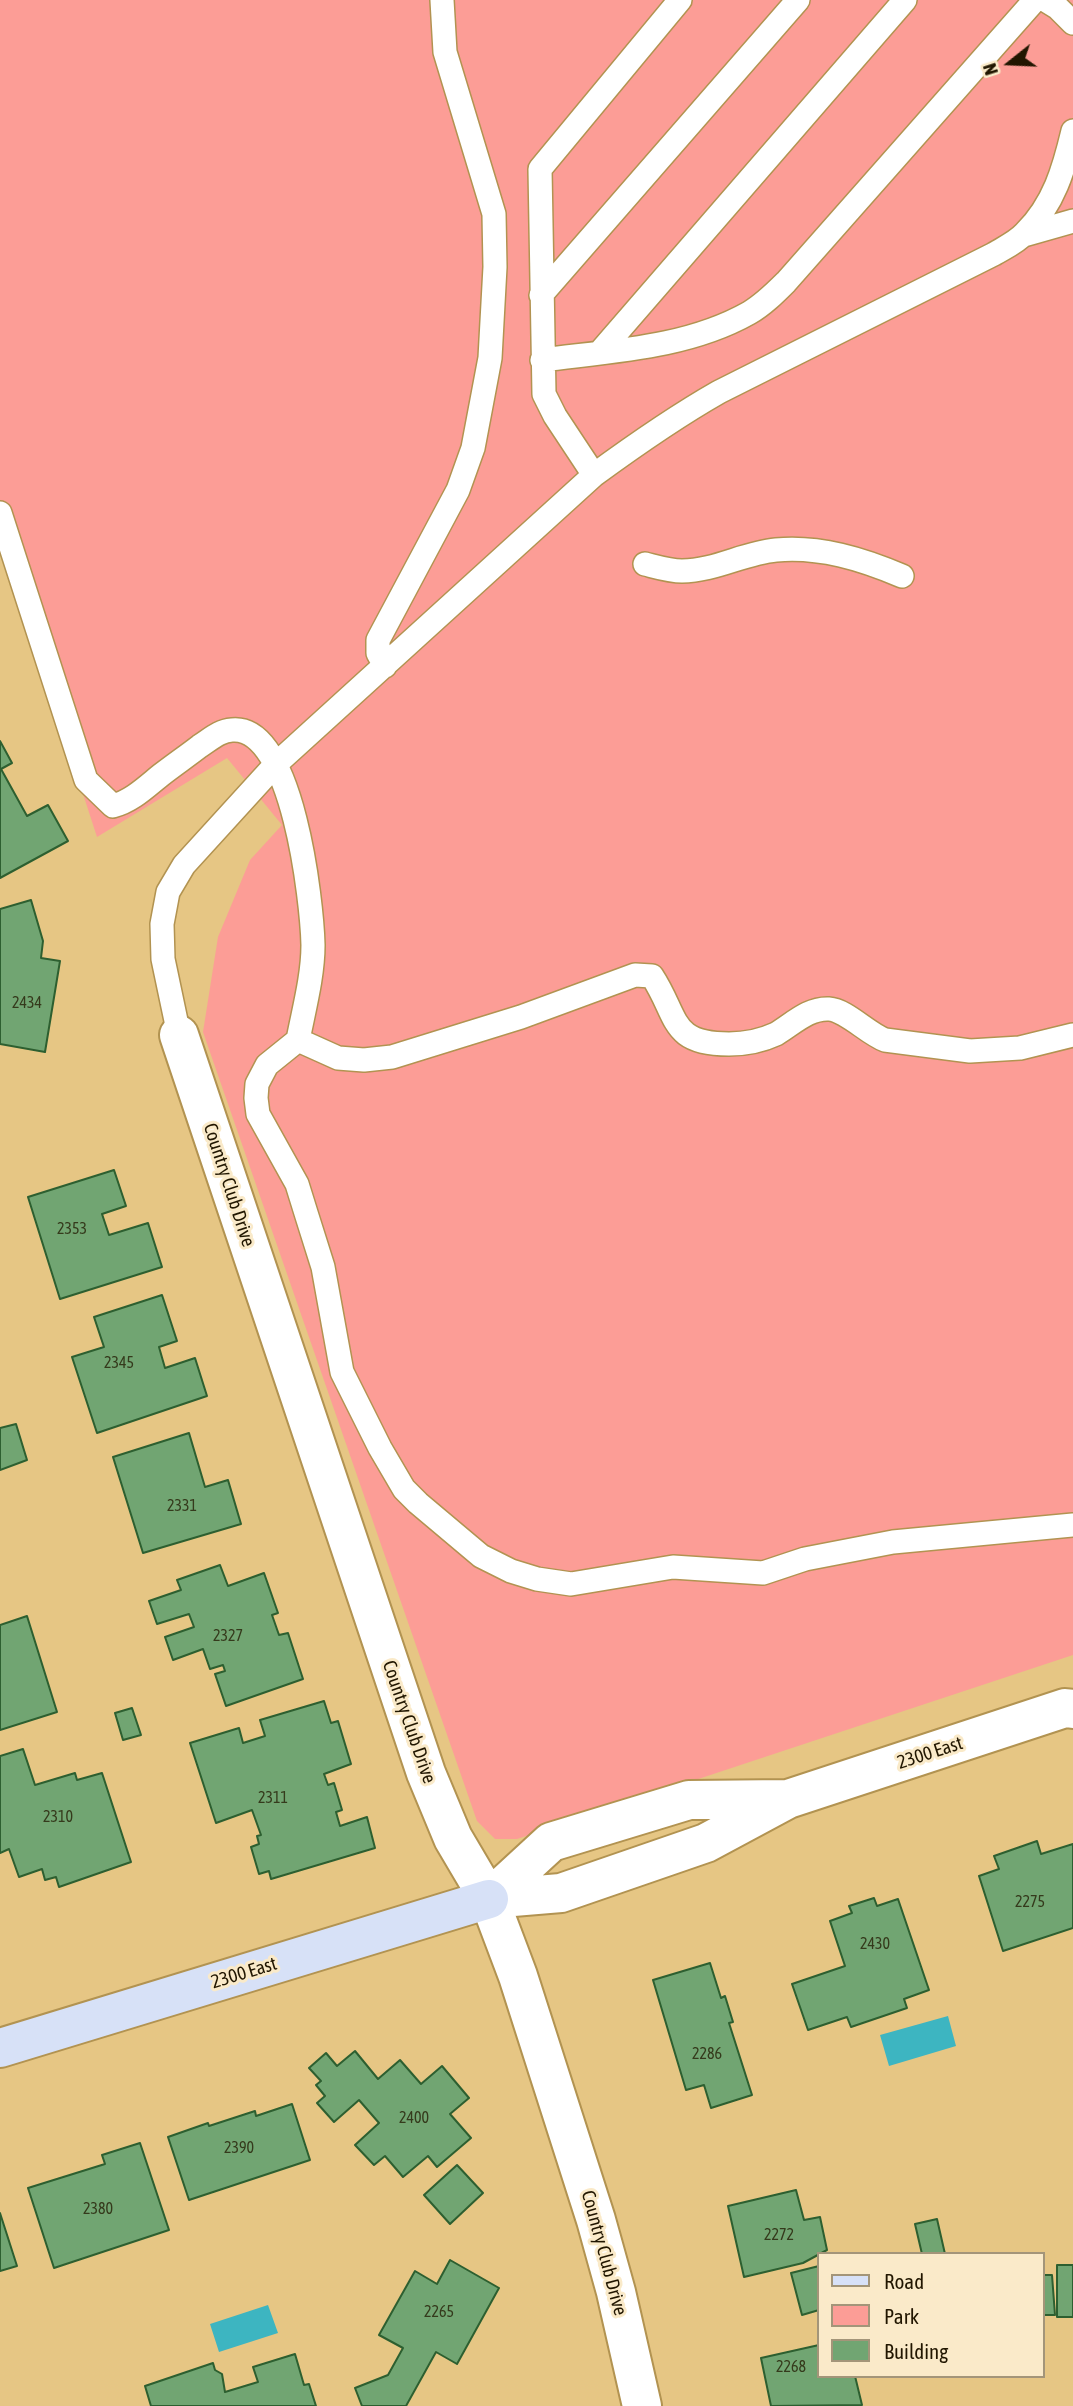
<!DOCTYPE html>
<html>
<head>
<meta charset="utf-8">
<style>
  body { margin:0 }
  #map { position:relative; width:1073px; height:2406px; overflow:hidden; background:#e6c684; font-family:"Asap Condensed",sans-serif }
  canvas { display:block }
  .legend { position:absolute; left:817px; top:2252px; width:228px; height:126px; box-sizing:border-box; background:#faeac9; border:2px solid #a39579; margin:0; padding:9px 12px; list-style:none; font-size:21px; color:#211600 }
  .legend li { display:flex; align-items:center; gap:14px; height:35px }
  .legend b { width:35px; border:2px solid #a39579 }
  .north { position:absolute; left:975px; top:28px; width:70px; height:70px; -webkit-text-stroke:5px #faeac9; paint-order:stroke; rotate:252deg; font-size:19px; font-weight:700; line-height:28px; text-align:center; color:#211600 }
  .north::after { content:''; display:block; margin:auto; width:24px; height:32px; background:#211600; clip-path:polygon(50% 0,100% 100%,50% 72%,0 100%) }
</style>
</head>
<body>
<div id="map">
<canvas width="1073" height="2406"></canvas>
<ul class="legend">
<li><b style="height:9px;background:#d7e1f7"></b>Road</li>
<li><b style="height:19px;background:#fc9d96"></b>Park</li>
<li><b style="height:19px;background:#71a572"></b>Building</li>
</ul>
<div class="north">N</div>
</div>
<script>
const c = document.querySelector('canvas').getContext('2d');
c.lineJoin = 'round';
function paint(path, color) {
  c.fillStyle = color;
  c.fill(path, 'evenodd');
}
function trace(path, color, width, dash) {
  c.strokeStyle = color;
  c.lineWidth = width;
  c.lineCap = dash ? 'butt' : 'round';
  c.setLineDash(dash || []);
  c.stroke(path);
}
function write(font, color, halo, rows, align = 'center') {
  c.font = font + ' "Asap Condensed",sans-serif';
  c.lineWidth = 6;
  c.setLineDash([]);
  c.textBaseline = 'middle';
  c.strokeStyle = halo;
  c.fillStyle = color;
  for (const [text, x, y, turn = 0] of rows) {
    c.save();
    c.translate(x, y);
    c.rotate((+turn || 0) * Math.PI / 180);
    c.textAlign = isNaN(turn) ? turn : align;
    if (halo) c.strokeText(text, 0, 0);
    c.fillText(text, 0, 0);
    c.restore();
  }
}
paint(new Path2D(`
  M0,0H1073V1655L517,1839H495L477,1821L203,1032L218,937L250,860L282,825L227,758L97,837L0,538Z`), '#fc9d96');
paint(new Path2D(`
  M948,2016L956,2046L889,2066L880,2035Z
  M268,2305L278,2333L219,2352L210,2324Z`), '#3db5c1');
const building = new Path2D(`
  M0,741L12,763L1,769L27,816L48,805L68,841L0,878Z
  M31,900L43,941L41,958L60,961L45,1052L0,1044V909Z
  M114,1170L126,1206L102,1214L109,1235L148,1223L162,1267L60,1299L28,1197Z
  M162,1295L177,1341L159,1347L165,1368L195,1358L207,1396L97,1433L72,1357L104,1347L94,1317Z
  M16,1424L27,1460L0,1470V1428Z
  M189,1433L205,1487L228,1480L241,1524L143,1553L113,1457Z
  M220,1565L228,1586L264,1573L278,1613L272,1615L279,1635L288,1633L303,1679L226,1706L215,1674L225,1671L223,1665L210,1669L203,1649L173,1660L165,1637L194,1627L189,1614L157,1624L149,1601L181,1590L177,1580Z
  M27,1616L57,1712L0,1730V1625Z
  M324,1701L331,1723L338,1721L351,1764L324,1774L328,1785L334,1783L342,1810L336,1812L340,1826L367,1817L375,1848L271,1879L269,1871L259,1874L251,1847L259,1844L257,1836L261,1835L252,1810L216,1823L190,1743L239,1728L243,1743L265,1736L260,1720Z
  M132,1708L141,1735L123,1740L115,1713Z
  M23,1749L35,1785L75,1773L77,1780L102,1773L131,1862L59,1887L56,1877L45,1880L42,1869L19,1877L9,1849L0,1853V1756Z
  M1037,1841L1041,1854L1073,1844V1928L1003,1951L979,1876L999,1869L994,1856Z
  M874,1898L877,1906L898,1899L929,1990L904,1999L907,2008L851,2027L847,2017L808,2030L792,1984L845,1966L830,1921L852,1913L849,1906Z
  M710,1963L721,1998L725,1996L733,2022L729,2023L752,2095L711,2108L704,2085L686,2090L653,1980Z
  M355,2051L378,2079L400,2060L421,2084L442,2066L469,2098L450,2114L471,2138L437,2167L428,2156L403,2177L385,2156L374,2165L355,2145L379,2123L359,2100L334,2122L317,2103L325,2096L316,2085L321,2081L309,2068L326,2053L337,2066Z
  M292,2104L310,2160L189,2200L168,2137L208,2123L209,2126L255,2111L256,2116Z
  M140,2143L169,2230L54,2268L28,2188L105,2164L102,2155Z
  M457,2165L483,2193L450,2224L424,2195Z
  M796,2190L804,2220L820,2217L827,2250L803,2263L744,2277L728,2206Z
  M0,2213L17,2266L0,2271Z
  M937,2219L945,2254H922L915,2224Z
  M450,2260L499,2288L457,2364L436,2352L406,2406H362L355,2388L388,2375L403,2348L379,2335L415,2271L437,2284Z
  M1057,2265H1073V2317H1057Z
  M819,2266V2310L802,2315L791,2273Z
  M1043,2275H1052L1055,2315H1043Z
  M819,2345V2376H855L862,2405L771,2406L761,2358Z
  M295,2354L304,2385L309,2384L316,2406H151L145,2386L213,2363L215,2370L222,2374L225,2392L258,2382L253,2367Z`);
paint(building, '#71a572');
trace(building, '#2d5f30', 2);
const lane = new Path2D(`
  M1045,0L1058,8L1073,23
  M1024,235L1073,221
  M541,295L798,0
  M600,352L905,0
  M542,360C611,351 687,348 749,313C763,305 775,293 786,282L1035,0
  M594,475L555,416L544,394L540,169L680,0
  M0,513L86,780L113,806C132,801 146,787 161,775C174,765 187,756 200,746C211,739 219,731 232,730C293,724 312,903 313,945C313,976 304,1009 298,1040L267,1065L257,1084L256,1098L258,1114L297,1184L306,1213L323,1267L342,1372L380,1448L404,1489L418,1503L481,1556L511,1571L537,1579L571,1584L673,1567L763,1573L805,1559L893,1542L1073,1525
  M645,564C657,567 670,571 682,571C714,571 744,553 776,550C820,546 862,559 902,576
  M385,666L378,653V640L458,490L473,448L490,358L495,267L494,214L445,52L442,0
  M179,1035L163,959L162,924L168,892L184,865L276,764L594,475C635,445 675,417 719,392L994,254C1004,248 1017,242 1025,233C1054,204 1064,169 1073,131
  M298,1040L338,1058L364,1060L392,1057L521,1017L635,975L652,976C679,1017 669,1044 729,1044C745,1044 761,1041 776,1034C793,1024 808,1008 829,1009C846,1010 867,1033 885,1040L970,1051L1020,1048L1073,1035`);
const street = new Path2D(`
  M179,1035L426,1773L453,1838L489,1899L518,1976L596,2220L616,2292L642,2406
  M788,1799L689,1800L551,1842L489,1899L561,1893L706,1843L788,1799L1065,1708L1073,1709`);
const secondary = new Path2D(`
  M0,2048L489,1899`);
trace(lane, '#b29351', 26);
trace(street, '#b29351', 42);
trace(secondary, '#b29351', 42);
trace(lane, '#fff', 23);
trace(street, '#fff', 38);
trace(secondary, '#d7e1f7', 38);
write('16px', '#353a1c', null, [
  ["2434",27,1003],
  ["2353",72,1229],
  ["2345",119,1363],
  ["2331",182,1506],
  ["2327",228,1636],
  ["2311",273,1798],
  ["2310",58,1817],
  ["2275",1030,1902],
  ["2430",875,1944],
  ["2286",707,2054],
  ["2400",414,2118],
  ["2390",239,2148],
  ["2380",98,2209],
  ["2272",779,2235],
  ["2265",439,2312],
  ["2268",791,2367]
]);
write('19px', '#211600', '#faeac9', [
  ["Country Club Drive",229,1185,72],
  ["Country Club Drive",409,1722,71],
  ["2300 East",930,1753,-18],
  ["2300 East",244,1973,-17],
  ["Country Club Drive",604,2253,75]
]);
</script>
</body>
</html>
